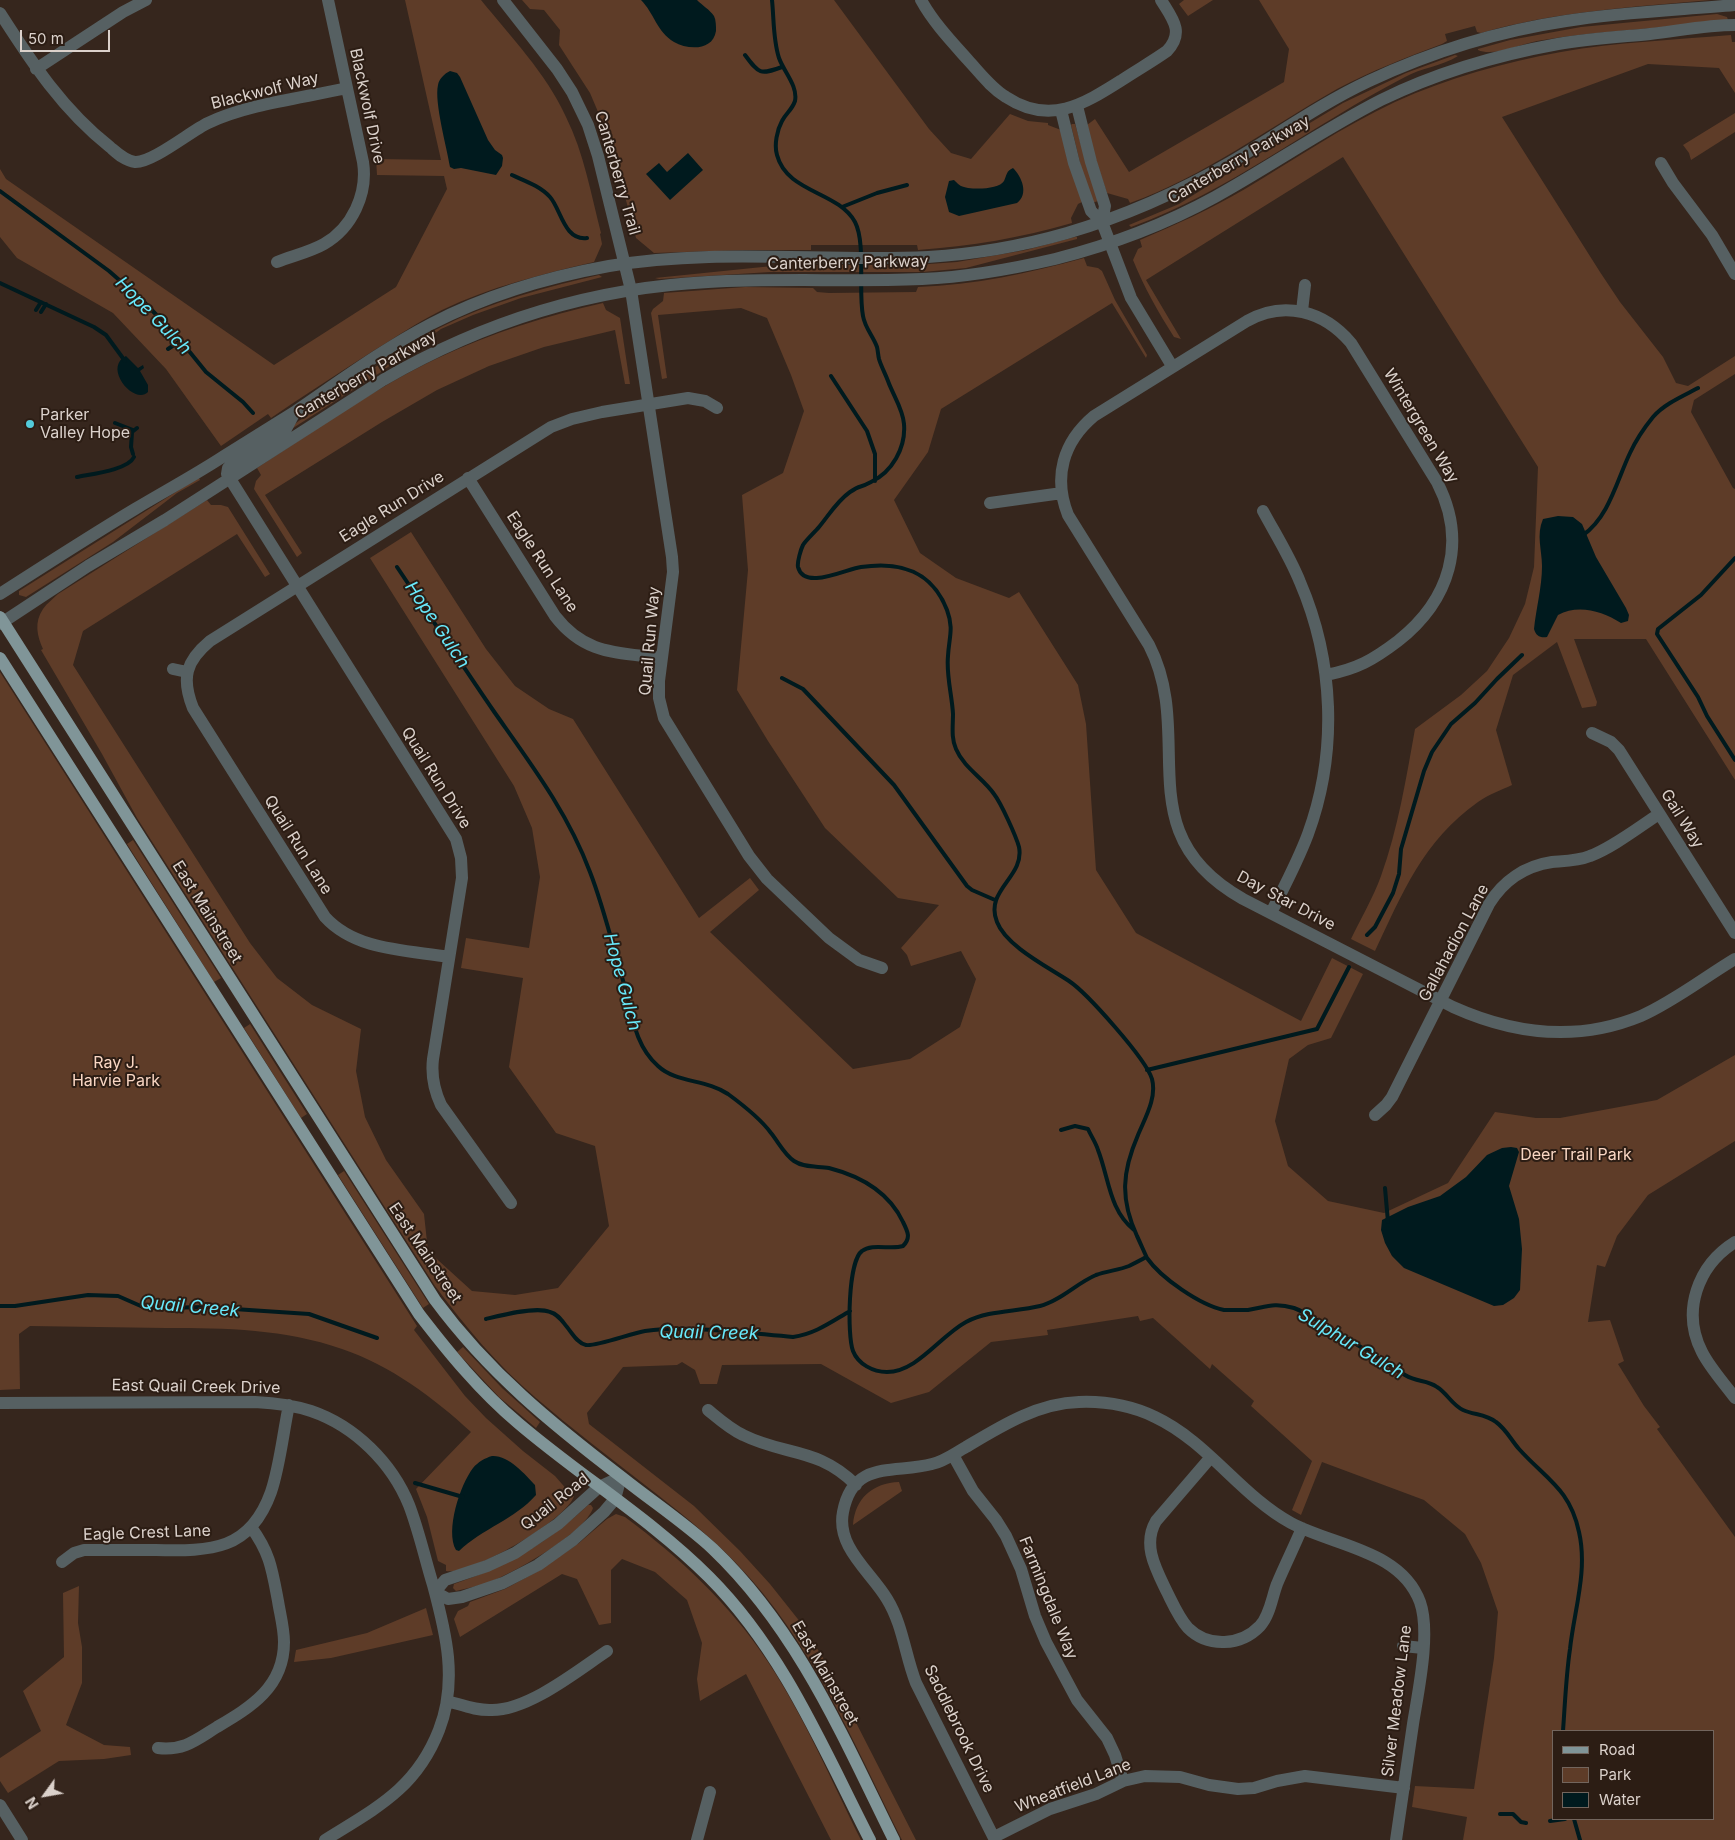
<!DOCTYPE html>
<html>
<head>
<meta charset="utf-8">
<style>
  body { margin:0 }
  #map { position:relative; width:1735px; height:1840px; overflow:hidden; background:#36261d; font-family:Inter,sans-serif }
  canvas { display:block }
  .legend { position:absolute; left:1552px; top:1730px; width:162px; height:90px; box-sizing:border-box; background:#2c1d14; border:1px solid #72655d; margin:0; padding:6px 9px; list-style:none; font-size:15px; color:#dbd1cb }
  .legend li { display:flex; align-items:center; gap:10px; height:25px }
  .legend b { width:25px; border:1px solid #72655d }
  .north { position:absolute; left:20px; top:1770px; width:50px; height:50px; -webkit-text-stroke:4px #2c1d14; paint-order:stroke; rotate:238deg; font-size:14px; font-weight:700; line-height:20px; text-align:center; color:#dbd1cb }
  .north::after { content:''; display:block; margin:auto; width:18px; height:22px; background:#dbd1cb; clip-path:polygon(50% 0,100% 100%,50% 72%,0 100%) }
  .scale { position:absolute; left:20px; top:30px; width:90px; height:22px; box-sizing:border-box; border:2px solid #dbd1cb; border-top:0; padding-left:6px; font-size:15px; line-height:18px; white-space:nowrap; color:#dbd1cb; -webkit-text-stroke:4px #2c1d14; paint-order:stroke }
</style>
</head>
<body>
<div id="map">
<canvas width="1735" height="1840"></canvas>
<ul class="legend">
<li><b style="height:6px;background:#809598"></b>Road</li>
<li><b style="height:14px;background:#5e3c28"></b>Park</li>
<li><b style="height:14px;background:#001a1e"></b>Water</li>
</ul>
<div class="north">N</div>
<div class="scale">50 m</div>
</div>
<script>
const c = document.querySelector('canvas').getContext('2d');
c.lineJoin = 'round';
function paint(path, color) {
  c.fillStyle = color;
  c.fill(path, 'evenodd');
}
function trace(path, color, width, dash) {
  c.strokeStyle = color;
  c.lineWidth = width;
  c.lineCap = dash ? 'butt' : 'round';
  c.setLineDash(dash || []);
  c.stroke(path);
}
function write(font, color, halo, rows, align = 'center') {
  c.font = font + ' Inter,sans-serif';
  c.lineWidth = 4;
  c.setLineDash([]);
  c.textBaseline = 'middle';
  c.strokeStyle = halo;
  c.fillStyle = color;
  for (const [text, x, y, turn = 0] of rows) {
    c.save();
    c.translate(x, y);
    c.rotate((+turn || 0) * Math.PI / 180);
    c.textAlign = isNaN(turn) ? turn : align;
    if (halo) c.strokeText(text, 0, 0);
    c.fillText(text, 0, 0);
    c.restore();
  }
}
paint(new Path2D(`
  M405,0H481C511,37 546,73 566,117C584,153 591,194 601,233L600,234L602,244L594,262C542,274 490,287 442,310C418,322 396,337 373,351C339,373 304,395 271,418L268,414L221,446L166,369L113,313L17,258L0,237V169L6,179L274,365L396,287L447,189L444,176L377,175L376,159L441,160Z
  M522,0H834L929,129L951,153L971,159L1010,114L1028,121L1048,123V125L1061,130L1082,202L1078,204L1071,218L1072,223C1021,238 971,246 918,250L917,245H811V250H746L654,253L636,238L610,140L590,93L559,45L560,30L544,10L530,9Z
  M1184,0H1213L1188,16L1179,4Z
  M1259,0H1711C1634,7 1556,11 1481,33L1477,32L1475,26L1445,34L1447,41L1442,44C1407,57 1371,71 1337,89C1268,128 1205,176 1130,203L1128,199L1107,193L1096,161L1087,125L1095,119L1129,172L1284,82L1289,49Z
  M1717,14L1727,17L1728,20C1664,29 1600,30 1537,41C1521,44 1493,57 1478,50V49L1510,40L1581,27Z
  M1731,35L1732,42H1735V93L1719,68L1648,64L1502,117L1600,272L1620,302L1663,357L1676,383L1688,386L1735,356V374L1694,400L1691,412L1733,488L1735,489V780L1646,639H1574L1597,702L1596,706L1582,708L1557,642L1513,675L1496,730L1512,785C1501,790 1488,795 1478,802C1423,841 1403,892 1375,951L1351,939C1361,918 1373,898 1381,876C1398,829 1406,779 1415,729L1461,695L1487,671L1509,638L1525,604L1534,567L1538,467L1343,157L1146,280L1181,339L1174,337C1158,312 1144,287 1133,260L1138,249L1142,247L1140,240C1175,225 1211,209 1245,189C1295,159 1342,127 1395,102C1448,78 1505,62 1561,52C1617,42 1674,40 1731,35Z
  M1455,55L1458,56C1442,66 1421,68 1405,77C1312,125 1230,191 1131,227L1129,225L1179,204L1275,144L1343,103L1406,73Z
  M1735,113V132L1691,160L1689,153L1683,145Z
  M1072,124H1075L1098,201L1095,202H1093L1083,175L1071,125Z
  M1075,237H1077V239L966,268L923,272H770L659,279L655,278L782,265H915L957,262L1026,250Z
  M1084,258L1087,266L1098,268L1102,271L1115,300L1147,355L1146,358L1112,303L941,409L928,452L894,500L920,553L956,578L1009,598L1019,592L1078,685L1086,724L1096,870L1136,933L1301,1021L1332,958L1363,974L1331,1038L1308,1045L1289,1059L1275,1121L1288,1166L1328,1201L1384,1213L1448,1183L1495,1112L1536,1118H1560L1657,1100L1735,1055V1141L1648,1195L1617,1236L1605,1267L1597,1265L1588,1322L1610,1320L1624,1361L1618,1364L1644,1406L1660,1427L1657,1429L1735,1537V1840H1463L1467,1817L1412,1807L1415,1786L1474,1789L1494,1658L1498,1612L1481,1563L1465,1534L1424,1500L1322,1462L1301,1515L1292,1510L1312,1461L1251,1406L1254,1401L1212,1364L1210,1369L1153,1318L1140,1321L1138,1316L1047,1330L1048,1335L991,1342L929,1392L891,1403L821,1364L722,1365L717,1384H700L695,1370L682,1362L677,1365L623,1367L587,1413L589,1424L694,1506L740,1551L770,1584L801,1623L823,1658L916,1840H902C854,1744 812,1641 736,1563C708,1534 677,1510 645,1485C608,1456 571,1428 536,1398C497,1365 465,1326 435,1286L137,818L102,754L41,650L43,649C37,636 34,622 43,609C47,603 53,599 58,594L207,500L211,505H221L228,507L270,574L265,577L237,534L83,631L73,665L250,943L277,978L312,1005L361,1029L356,1071L365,1117L386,1160L424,1214L428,1251L472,1291L515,1295L558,1288L609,1226L595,1146L556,1133L509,1067L523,978L461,968L466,938L529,948L540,877L532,828L514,786L370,558L411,532L486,649L515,686L549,709L573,719L699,918L750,878L759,890L710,932L853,1069L910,1059L960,1027L976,979L961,951L911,966L907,955L901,948L939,905L898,898L825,828L768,741L737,690L748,570L742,495L783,473L804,411L791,375L767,318L741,308L658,315L667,378L662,379L651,313L653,309L663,301L664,293L745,287L813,288L817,292L829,293L916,292L918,287C974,285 1030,273 1084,258ZM1554,1731H1714V1819H1554Z
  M599,275L602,277L521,298L473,315L441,329L381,372L246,458C295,425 342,388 392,356C408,346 424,335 441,327C491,302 545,287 599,275Z
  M603,303L606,310L620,318L630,384H625L615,330L544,347L489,366L437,390L382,422L265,495L302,553L297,557L254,489L256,481L261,475L257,468C316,430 374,388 438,358C491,333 546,316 603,303Z
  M198,478H199L200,480L177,493L113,542L26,597L19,595V591Z
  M0,672L417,1326L414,1330L465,1396L486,1418L523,1451L555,1476L569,1492V1495L574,1496C567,1520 470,1576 446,1571V1565L438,1561L427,1517L416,1489L471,1432C434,1398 390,1365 342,1349C285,1329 226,1328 166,1328C121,1327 75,1327 30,1326L19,1334L20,1389L0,1390Z
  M133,840L221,978L214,982L127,844Z
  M250,1024L307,1114L301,1118L244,1028Z
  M344,1171L429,1304L423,1308L338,1175Z
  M463,1347L502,1388L540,1422L536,1428L499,1397L457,1352Z
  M899,1482L902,1491L853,1525C855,1498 873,1483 899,1482Z
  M588,1505H591L593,1508C585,1533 515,1572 490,1582C479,1586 467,1588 456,1591L453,1588L454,1584C507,1566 548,1543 588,1505Z
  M616,1514L625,1517C680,1558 730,1604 768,1662C805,1718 831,1780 861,1840H831L746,1674L700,1701L697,1679L702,1643L687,1600L655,1572L622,1559L611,1570V1623L599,1625L577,1579L562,1574L460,1637L454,1619L458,1611L468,1606L470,1602L505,1589L540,1570L579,1543L607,1519Z
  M79,1586L78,1623L82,1647V1683L66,1725L104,1745L130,1747L131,1755L104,1759L59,1761L8,1793L0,1781V1758L41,1731L23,1691L64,1657L63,1593Z
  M426,1608L433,1635L331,1658L294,1662L296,1650L367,1633Z`), '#5e3c28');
paint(new Path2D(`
  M641,0H697C702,5 710,10 714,16C716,20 716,26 716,31C713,51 688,50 674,42C657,32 654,13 641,0Z
  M450,71L457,73L460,77L488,140L495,150L502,155L503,158L502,166L496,175L461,168L454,169L450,167C447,148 434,102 438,85C439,79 444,74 450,71Z
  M688,153L703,170L670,200L646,174L659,163L667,172Z
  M1013,168C1022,177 1029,194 1017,203L959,216L949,212L945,197L949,181L954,180C955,181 959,185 961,186C969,190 999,190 1004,181C1007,175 1006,171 1013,168Z
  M126,356L138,368L143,365L144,368L140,371L148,385V392C135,406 102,368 126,356Z
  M1558,516L1573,517L1582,524L1596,557L1626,608L1629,615L1628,621L1621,623C1602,611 1578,604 1558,615L1547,637C1540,638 1536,636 1534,629C1536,609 1542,587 1542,566C1542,550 1536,535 1543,519Z
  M1511,1147L1517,1148L1519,1152L1509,1186L1519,1219L1522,1249L1520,1290L1514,1298L1503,1305L1494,1306L1404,1268L1392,1256L1385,1243L1381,1230L1382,1220L1408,1207L1440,1196L1466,1177L1487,1155L1502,1148Z
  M492,1456C508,1455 525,1474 535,1485L536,1495C515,1519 482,1529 459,1551L456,1550C445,1531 460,1485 473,1468C478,1462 485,1458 492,1456Z`), '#001a1e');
trace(new Path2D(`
  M772,0C774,19 773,40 779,58C784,72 798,86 795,101C792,110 786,113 782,121C777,130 774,145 777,155C787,193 838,191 855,222C866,243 858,291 863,316C865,328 873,336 877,347C878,351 878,355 879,359C881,366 885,373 888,381C893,395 903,409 904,424C906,448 892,472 871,482C858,489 862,484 850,492C837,501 829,515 819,527C814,533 807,539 803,545C801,549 797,562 798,567C804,591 846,569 861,567C901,561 932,571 947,610C954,629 949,637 948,656C946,675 952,695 953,714C953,726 951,738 956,749C964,768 983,778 994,794C1001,803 1016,836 1019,847C1025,877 984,890 997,922C1006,946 1048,967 1069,981C1087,993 1146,1059 1152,1079C1157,1098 1145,1118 1138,1135C1122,1172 1120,1199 1137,1236C1138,1238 1146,1256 1147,1258C1161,1278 1200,1305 1224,1310C1225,1310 1246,1310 1248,1310C1266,1307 1274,1302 1294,1308C1305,1312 1315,1319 1325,1325C1352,1341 1378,1358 1405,1375C1418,1383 1426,1379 1437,1387C1447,1393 1452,1405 1463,1410C1474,1415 1486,1414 1496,1422C1506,1429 1511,1440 1519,1449C1546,1479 1570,1489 1579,1532C1588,1571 1574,1611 1570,1649C1566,1676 1565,1704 1563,1731
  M745,55C759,74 760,75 782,67
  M512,175C525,181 540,186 550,197C561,209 564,241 587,238
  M0,191L109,271L142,300L176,335L206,372L243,402L253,413
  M842,207L877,193L907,185
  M0,283L94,327L106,335L125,361
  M36,310L41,302
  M41,312L46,304
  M168,349L180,341
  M831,376L867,431L875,454V481
  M115,423L133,430
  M133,454L131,447L132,432L137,428
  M77,477C91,474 128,470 134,457
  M1583,535C1609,517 1617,480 1630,453C1636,440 1644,428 1653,417C1664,404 1683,396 1698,388
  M1735,558L1701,595L1658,629L1657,634L1698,697L1707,716L1735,760
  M397,567C430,616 462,665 495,713C531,764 568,813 590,872C604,908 613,947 624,984C632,1013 634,1045 658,1066C676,1083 706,1079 728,1094C743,1105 760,1118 771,1133C779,1143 784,1154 794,1161C804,1168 818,1166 829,1168C860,1176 889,1192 903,1222C908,1232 911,1238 903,1246C891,1250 872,1243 862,1251C848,1261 847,1335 853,1351C858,1364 873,1372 887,1372C917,1372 940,1336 966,1322C989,1310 1015,1312 1040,1306C1060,1301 1077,1283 1096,1275C1107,1271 1119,1270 1129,1266C1135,1263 1141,1260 1146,1257
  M782,678L803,689L894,785L967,886L972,890L995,900
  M1367,935L1375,927L1393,893L1399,874L1401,849L1424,771L1432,752L1451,724L1475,703L1497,679L1522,655
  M1147,1070L1317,1029L1349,967
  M1061,1130L1075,1126L1088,1129C1091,1136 1096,1143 1098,1150C1109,1178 1109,1210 1134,1230
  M1385,1188L1388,1222
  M0,1306H15L88,1295L118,1296L143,1307L163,1308L204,1307L309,1314L377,1338
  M486,1319C502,1315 536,1306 550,1312C558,1314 562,1321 567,1327C572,1333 577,1343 586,1345C595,1347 632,1333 645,1331C691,1325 746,1333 793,1337C815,1334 831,1322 850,1311
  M415,1483L463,1497
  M1500,1814H1513L1521,1822L1526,1823
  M1574,1819L1580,1840
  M1550,1821L1565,1819`), '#001a1e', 4);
trace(new Path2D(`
  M503,0L557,69L572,92L588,125L598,156L631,290L672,557L673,572L659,681V698L664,718L749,856L767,879L829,938L859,960L882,968
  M921,0C933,22 951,41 968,60C980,73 991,88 1006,97C1050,126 1084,104 1122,80C1137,70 1153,61 1167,51C1185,32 1172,18 1161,0
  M0,13C32,63 63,110 110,147C117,153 125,161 135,162C152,163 191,131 208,123C248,104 303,98 347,88
  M36,69L123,12L146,0
  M1077,106L1091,162L1105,206L1102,222
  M1061,110L1074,163L1091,211L1102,222L1131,298L1172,366
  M1661,163L1673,183L1712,235L1735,274
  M277,262C292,256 310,252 324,244C352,228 368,194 363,162L328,0
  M1302,311L1305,285
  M295,412L286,429L231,465L228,468L227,474L456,839L461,858L462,878L433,1059C431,1076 434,1090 441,1105L511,1203
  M468,478L555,616C585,655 617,652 661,658
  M990,503L1062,493
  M1263,511C1276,535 1290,557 1300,582C1334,661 1338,752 1308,834C1298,861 1284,887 1271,913
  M0,594C45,565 90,536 135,509C165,491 195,475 224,456C248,441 272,426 296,411C340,381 383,349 431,324C485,296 548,277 609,266C715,248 822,262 928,257C975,254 1022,246 1067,233C1125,216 1179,192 1231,162C1277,135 1320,104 1369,81C1431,52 1499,31 1566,21C1622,12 1679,10 1735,5
  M0,624L88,566L165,520L383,380C483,322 591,288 708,282C779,278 850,282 922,279C967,277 1012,269 1055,259C1110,245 1166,224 1215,197C1271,166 1324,129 1381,100C1436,73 1497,55 1558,44C1588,39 1619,37 1650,34C1678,31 1706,25 1735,25
  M173,669L187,672
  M1326,675C1357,669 1373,660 1398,641C1450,600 1468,542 1437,482L1351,343C1324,311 1284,300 1247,321L1094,416C1063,442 1053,477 1068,515L1149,645C1197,738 1125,833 1243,899L1453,1007C1513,1034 1578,1042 1641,1016C1673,1002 1705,977 1735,959
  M1592,733L1611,742L1619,750L1735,933
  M449,957C407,950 356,951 325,917L193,708C181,678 186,661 210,641L551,427L572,419L602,412L688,398L705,401L717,408
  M1375,1115L1386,1105L1392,1097L1489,904C1503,881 1525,866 1552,862C1564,861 1578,861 1590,856C1612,848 1639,827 1659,814
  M1735,1242C1698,1265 1681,1311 1702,1352C1710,1368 1724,1383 1735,1398
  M0,1403L255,1402C274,1403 293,1405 311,1411C355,1426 392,1463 409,1505C419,1531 425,1559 433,1585C446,1633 458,1681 439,1730C416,1789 376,1808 325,1840
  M708,1410C719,1419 730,1429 743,1435C785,1456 818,1447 856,1485
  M953,1455L973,1491L996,1520L1006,1536L1021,1569L1035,1616L1046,1642L1077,1700L1107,1738L1115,1755L1123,1781
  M1211,1457L1156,1521C1142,1545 1156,1569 1167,1592C1173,1604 1179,1618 1188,1628C1208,1648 1241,1646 1260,1626C1270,1615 1272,1597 1277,1584C1285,1565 1294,1547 1302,1528
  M62,1562L74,1553L84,1550C108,1550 132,1550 156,1550C211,1551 250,1551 271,1492C280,1465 283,1433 289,1405
  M435,1592L448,1599L462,1597L503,1583L538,1565L573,1540L604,1512L615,1499L621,1477
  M435,1592L445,1580L487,1566L515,1553L558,1524L599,1487L621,1477
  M1403,1646L1423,1648
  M447,1701C462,1705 477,1711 492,1710C529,1710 577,1671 607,1651
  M158,1748C184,1751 196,1740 217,1727C251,1707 284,1687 284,1642C284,1628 280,1614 278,1601C272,1569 270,1553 251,1527
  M0,1805L22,1840
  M994,1837L1050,1809L1096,1794L1123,1781L1145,1776L1180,1777L1209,1785L1238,1789L1254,1788L1277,1781L1305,1776L1404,1788
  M697,1840L710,1792
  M995,1840L916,1683C905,1655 903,1625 887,1599C871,1572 836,1547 843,1512C853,1459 895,1474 932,1464C945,1461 955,1453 966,1447C1001,1426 1038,1403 1079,1402C1105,1401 1132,1406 1155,1417C1208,1442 1240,1495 1291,1523C1334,1546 1401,1550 1420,1602C1431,1633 1418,1692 1413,1724C1407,1763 1402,1801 1396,1840`), '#566062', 12);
trace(new Path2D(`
  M0,617L435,1300C489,1373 552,1424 624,1479C653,1502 686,1524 713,1549C798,1630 843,1737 894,1840
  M0,658L419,1314C449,1353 480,1391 518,1423C580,1476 651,1519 709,1577C783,1651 823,1748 870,1840`), '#809598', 12);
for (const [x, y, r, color] of [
  [30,424,5,"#53cbdb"]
]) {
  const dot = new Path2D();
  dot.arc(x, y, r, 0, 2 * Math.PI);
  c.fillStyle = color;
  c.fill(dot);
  trace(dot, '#2c1d14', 2);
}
write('16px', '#dbd1cb', '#2c1d14', [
  ["Blackwolf Way",265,91,-14],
  ["Blackwolf Drive",367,106,78],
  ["Canterberry Parkway",1239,160,-30],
  ["Canterberry Trail",617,173,74],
  ["Canterberry Parkway",848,263,-1],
  ["Canterberry Parkway",366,375,-30],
  ["Wintergreen Way",1421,426,59],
  ["Eagle Run Drive",392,507,-32],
  ["Eagle Run Lane",542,562,57],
  ["Quail Run Way",650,641,-85],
  ["Quail Run Drive",436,778,58],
  ["Gail Way",1682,819,58],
  ["Quail Run Lane",298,845,58],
  ["Day Star Drive",1286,901,28],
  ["East Mainstreet",207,912,58],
  ["Gallahadion Lane",1454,943,-62],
  ["East Mainstreet",425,1253,56],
  ["East Quail Creek Drive",196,1387,1],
  ["Quail Road",555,1502,-38],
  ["Eagle Crest Lane",147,1533,-2],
  ["Farmingdale Way",1048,1598,68],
  ["East Mainstreet",825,1673,60],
  ["Silver Meadow Lane",1397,1701,-83],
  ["Saddlebrook Drive",959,1729,64],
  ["Wheatfield Lane",1073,1786,-21]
]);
write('16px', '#dbd1cb', '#2c1d14', [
  ["Parker",40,415],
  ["Valley Hope",40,433]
], 'left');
write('16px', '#f9d6c3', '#2c1d14', [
  ["Ray J.",116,1063],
  ["Harvie Park",116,1081],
  ["Deer Trail Park",1576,1155]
]);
write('italic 18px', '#68e9fb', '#2c1d14', [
  ["Hope Gulch",153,316,46],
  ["Hope Gulch",437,625,56],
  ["Hope Gulch",622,982,75],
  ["Quail Creek",190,1307,5],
  ["Quail Creek",709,1333,1],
  ["Sulphur Gulch",1351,1344,31]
]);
</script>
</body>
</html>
